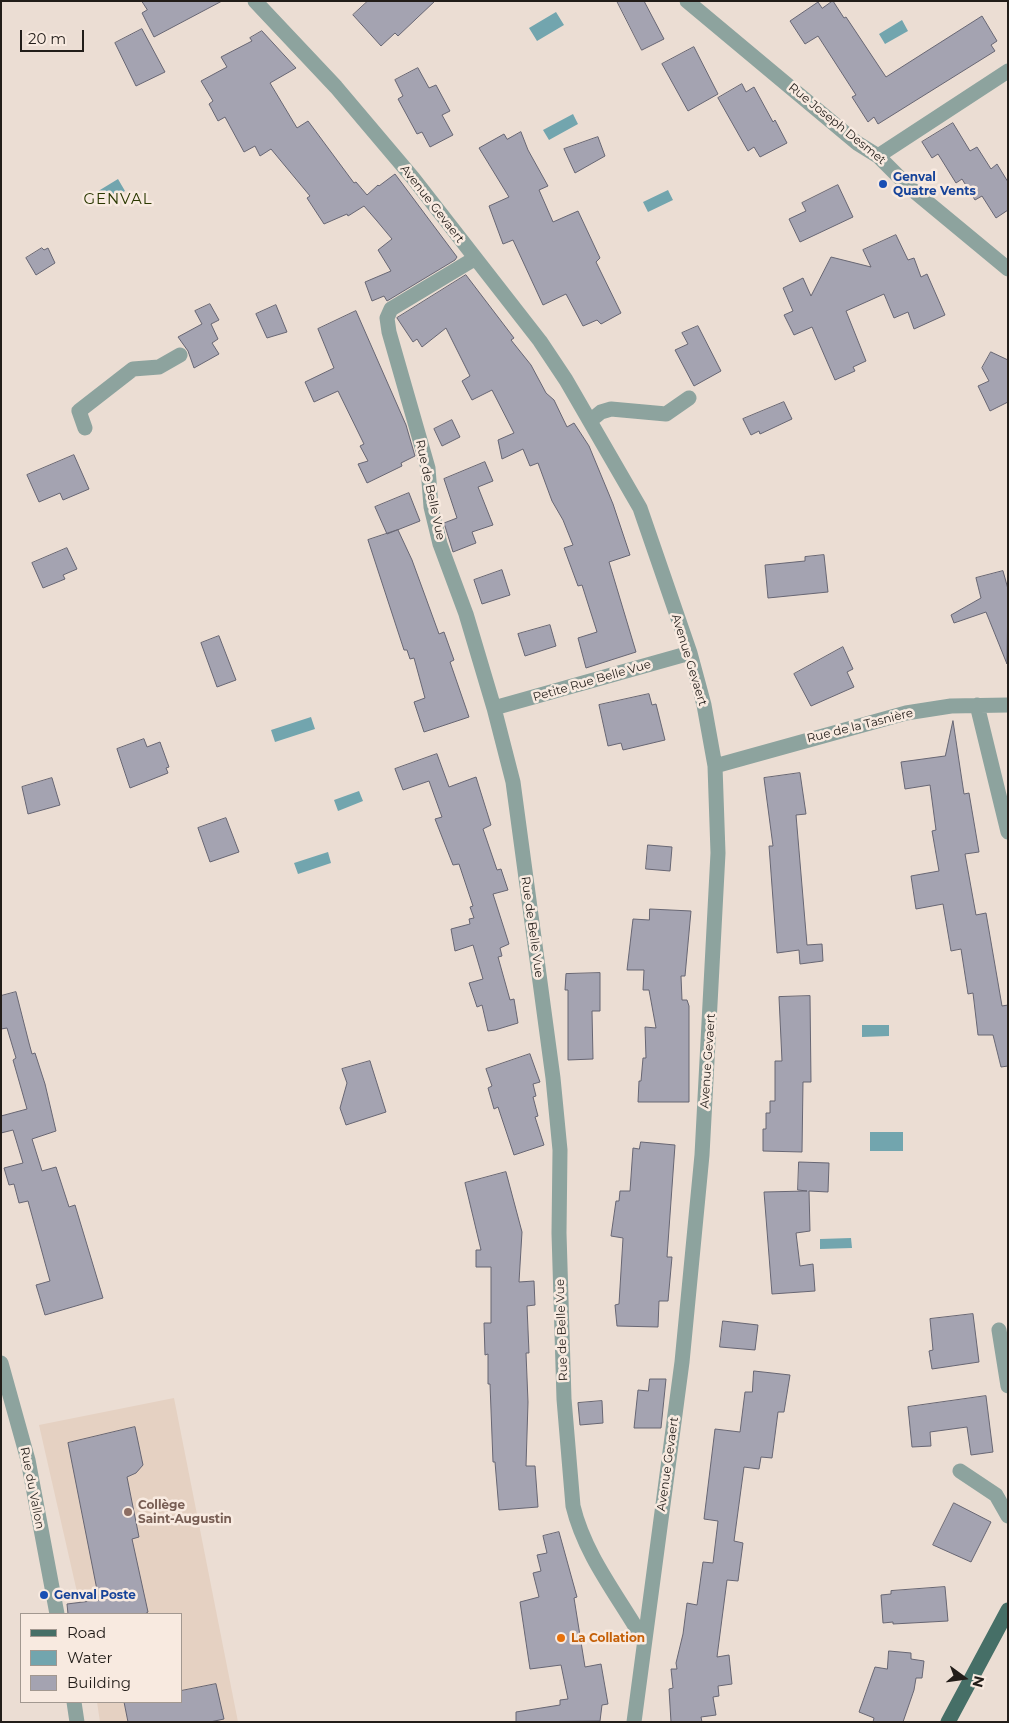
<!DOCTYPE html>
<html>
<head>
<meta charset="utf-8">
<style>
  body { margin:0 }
  #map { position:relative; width:1009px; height:1723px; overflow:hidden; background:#ebddd3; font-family:Montserrat,sans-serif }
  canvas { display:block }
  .frame { position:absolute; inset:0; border:2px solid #221d19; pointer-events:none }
  .legend { position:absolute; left:20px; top:1613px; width:162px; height:90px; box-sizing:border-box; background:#f8eae0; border:1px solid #a29890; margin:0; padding:6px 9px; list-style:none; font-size:15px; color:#221d19 }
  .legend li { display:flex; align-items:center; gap:10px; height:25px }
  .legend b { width:25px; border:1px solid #a29890 }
  .north { position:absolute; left:939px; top:1653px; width:50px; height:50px; -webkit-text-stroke:4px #f8eae0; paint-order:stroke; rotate:104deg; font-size:14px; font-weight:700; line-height:20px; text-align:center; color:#221d19 }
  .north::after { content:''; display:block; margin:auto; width:18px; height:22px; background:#221d19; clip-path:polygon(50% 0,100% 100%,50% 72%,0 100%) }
  .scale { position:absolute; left:20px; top:30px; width:64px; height:22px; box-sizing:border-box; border:2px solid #221d19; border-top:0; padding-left:6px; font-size:15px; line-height:18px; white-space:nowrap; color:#221d19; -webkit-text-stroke:4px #f8eae0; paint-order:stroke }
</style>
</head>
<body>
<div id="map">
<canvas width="1009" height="1723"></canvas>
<div class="frame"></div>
<ul class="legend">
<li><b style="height:6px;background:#466f67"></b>Road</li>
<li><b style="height:14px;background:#72a5ae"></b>Water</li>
<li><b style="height:14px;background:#a4a3b1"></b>Building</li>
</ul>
<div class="north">N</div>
<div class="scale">20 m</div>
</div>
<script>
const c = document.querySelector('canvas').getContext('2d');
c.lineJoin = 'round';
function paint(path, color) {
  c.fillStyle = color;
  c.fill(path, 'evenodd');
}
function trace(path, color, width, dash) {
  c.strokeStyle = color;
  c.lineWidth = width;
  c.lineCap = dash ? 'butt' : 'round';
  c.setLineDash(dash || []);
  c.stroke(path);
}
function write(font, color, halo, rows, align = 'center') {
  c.font = font + ' Montserrat,sans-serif';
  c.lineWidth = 5;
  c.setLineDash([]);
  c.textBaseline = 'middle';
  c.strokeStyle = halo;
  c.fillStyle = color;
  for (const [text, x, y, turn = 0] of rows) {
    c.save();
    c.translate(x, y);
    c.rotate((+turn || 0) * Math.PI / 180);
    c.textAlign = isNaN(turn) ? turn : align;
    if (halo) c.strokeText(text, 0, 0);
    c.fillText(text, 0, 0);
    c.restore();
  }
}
paint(new Path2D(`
  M174,1398L238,1722H100L97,1702H181V1614H82L39,1425Z`), '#e5d1c2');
paint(new Path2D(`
  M556,12L564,25L537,41L529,28Z
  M902,20L908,31L885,44L879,34Z
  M573,114L578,124L549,140L543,130Z
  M118,179L125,191L101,205L95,193Z
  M668,190L673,200L648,212L643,202Z
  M311,717L315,729L275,742L271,730Z
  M359,791L363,801L338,811L334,800Z
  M328,852L331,863L298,874L294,863Z
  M862,1025H889V1036L862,1037Z
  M870,1132H903V1151H870Z
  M851,1238L852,1248L820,1249V1239Z`), '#72a5ae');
const building = new Path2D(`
  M142,1H222L154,37L142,13L147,10Z
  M368,1H435L398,36L395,33L381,46L353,15Z
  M617,1H644L664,39L642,50Z
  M833,1L844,18L846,17L886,77L982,16L997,41L991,45L995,51L878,124L874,117L868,122L852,97L856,95L818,36L805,44L790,21L818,2L822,8Z
  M142,29L165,72L136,86L115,43Z
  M262,31L296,68L270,83L297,128L308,121L354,183L356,182L367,195L378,185L379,186L395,174L457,257L455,260L387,301L384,296L372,301L365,282L391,271L378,250L392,239L377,221L364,206L348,216L347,214L324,224L307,198L310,196L271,149L260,156L255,146L244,152L225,117L218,121L209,104L213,101L201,81L227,67L221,57L252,41L250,38Z
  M694,47L718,94L688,111L662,64Z
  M418,68L429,88L436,85L450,111L442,115L453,135L430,147L422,132L417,134L398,99L403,96L395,80Z
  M742,84L746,92L754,87L773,122L775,120L787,143L760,157L754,147L748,151L718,98Z
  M953,123L970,151L977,147L991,169L997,164L1008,182V210L996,218L982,196L975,200L962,179L956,183L938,154L932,158L922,142Z
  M521,132L528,150L548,186L539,190L553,222L578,211L600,258L596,262L621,313L601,324L597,320L583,326L566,294L543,305L513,240L503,244L489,206L509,197L479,148L504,134L507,139Z
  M598,137L605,156L575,173L564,149Z
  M838,185L853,217L800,242L789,219L806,211L802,203Z
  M896,235L908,260L914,258L921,277L927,274L945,315L914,329L908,312L894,318L884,294L846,311L866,361L853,367L855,371L835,380L812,327L794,335L784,315L793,311L783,288L803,278L811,296L831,257L871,267L863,250Z
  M42,248L44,250L48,248L55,263L36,275L26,258Z
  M466,275L514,338L511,340L531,365L546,393L554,400L567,427L574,423L589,446L613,504L630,555L609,562L636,652L586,668L578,638L597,632L582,585L578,586L564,548L573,545L563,520L552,501L538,463L530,466L523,449L502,459L498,440L514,433L492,390L472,400L462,381L470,376L446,328L422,347L417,339L413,342L397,318Z
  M210,304L219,320L211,324L218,339L212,343L219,354L194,368L188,351L178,337L202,324L195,311Z
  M276,305L287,332L267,338L256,314Z
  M356,311L406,425L415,456L401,463L402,466L367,483L358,464L368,461L360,446L364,444L338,391L314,402L305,382L334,368L318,329Z
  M698,326L721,371L694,386L675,350L688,344L682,333Z
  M991,352L1008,360V402L990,411L978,386L989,381L982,368Z
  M784,402L792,419L760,434L759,431L751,435L743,419Z
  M452,420L460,437L442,446L434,429Z
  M74,455L89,489L63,500L60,493L39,502L27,475Z
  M485,462L493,481L478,487L493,525L472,532L476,543L453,552L444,523L457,518L444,479Z
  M409,493L420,521L387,534L375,507Z
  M398,530L412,560L439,634L444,632L454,660L450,662L469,717L424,732L414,702L425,698L414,658L410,659L407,650H404L368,540Z
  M67,548L77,569L63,575L65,579L43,588L32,563Z
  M824,555L828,592L768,598L765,565L805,561V557Z
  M502,570L510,595L482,604L474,580Z
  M1003,571L1008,589L1007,664L986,612L954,623L951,615L981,598L976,578Z
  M550,625L556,646L525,656L518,634Z
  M219,636L236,680L217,687L201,643Z
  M843,647L853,669L847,672L854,687L811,706L794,674Z
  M649,694L652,705L656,704L665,740L623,750L621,743L608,746L599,705Z
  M953,721L964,794L969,793L979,852L965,854L976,915L986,913L1002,1006L1008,1005V1066L1001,1067L993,1035H978L973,993L968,994L961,949L951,951L943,904L916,909L911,876L939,871L932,831L936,830L930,785L905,789L901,762L945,756Z
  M144,739L147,747L160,742L169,767L166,768L168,773L130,788L117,749Z
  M437,754L449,787L476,777L491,825L483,829L497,870L501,869L508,890L493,894L509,944L500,948L502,956L498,957L510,1000L514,999L518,1023L495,1030L488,1031L482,1005L477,1007L469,983L483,979L473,945L455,951L451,929L470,924L469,919L474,918L470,907L473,906L459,864L453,865L435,819L442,817L429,781L403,790L395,769Z
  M800,773L806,814L796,815L807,945L822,944L823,961L800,964L799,950L777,953L769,846H773L764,778Z
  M52,778L60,805L28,814L22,787Z
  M226,818L239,852L210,862L198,828Z
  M648,845L672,847L670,871L646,869Z
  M650,909L691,911L685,976H681L682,1000H687L689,1006V1102H638L639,1081H641L643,1058H646L645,1027L656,1028L649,990H643L644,970H627L633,919L649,920Z
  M600,973V1011H592L593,1059L568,1060V990H565L566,974Z
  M16,992L29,1043L32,1054L35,1053L45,1084L56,1131L32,1139L42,1171L56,1167L69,1207L75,1205L103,1298L45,1315L36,1285L50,1281L28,1201L19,1203L14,1184L9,1185L4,1168L23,1163L13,1130L1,1133V1116L27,1109L13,1060L16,1058L7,1028L1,1029V996Z
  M810,996L811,1082H803L802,1152L763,1151V1129H766V1113H770V1101H775V1061H782L779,997Z
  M530,1054L540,1082L533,1084L536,1096L533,1097L538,1116L535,1117L544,1145L514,1155L498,1107L494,1109L488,1088L492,1086L486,1069Z
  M370,1061L386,1112L346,1125L340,1108L347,1083L342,1069Z
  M641,1142L675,1145L667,1257H672L668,1301H659L658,1327L617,1326L615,1305L619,1304L623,1238L611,1236L616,1201H619L620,1191H630L633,1148L639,1149Z
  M799,1162L829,1163L828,1192L809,1191L810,1231L796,1233L800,1266L813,1264L815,1291L772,1294L764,1192L807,1191L798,1190Z
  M506,1172L522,1232L519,1282L534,1281L535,1305L527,1306L529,1353H526L528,1402L526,1466H535L538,1507L499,1510L495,1462H493L490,1384H488V1354L485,1355L484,1323H491V1267H476V1250H481L465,1183Z
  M973,1314L979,1362L932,1369L929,1351L933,1350L930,1319Z
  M723,1321L758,1325L755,1350L720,1347Z
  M754,1371L790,1375L784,1412H778L772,1458L761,1457L759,1469L744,1467L734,1541L743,1543L738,1581L727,1580L717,1657L729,1655L732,1684L718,1686L719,1696L713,1697L716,1715L701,1717L702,1722H671L669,1689L673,1688L671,1669H677L676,1663L683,1634L687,1603L697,1605L703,1562L713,1563L718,1521L704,1519L715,1429L740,1432L745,1392H752Z
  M650,1379H666L661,1428H634L638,1390L648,1391Z
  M986,1396L993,1452L971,1455L967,1427L930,1432L931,1446L912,1447L908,1407Z
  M602,1401L603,1423L580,1425L578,1403Z
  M135,1427L143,1465L136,1473L127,1477L139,1537L132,1539L148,1612L145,1614H68L67,1604L99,1600L68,1443Z
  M954,1503L991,1522L971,1562L933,1545Z
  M559,1532L577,1597L574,1598L585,1667L601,1664L608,1704L602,1705L600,1721L516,1722V1712L560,1705V1700L568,1699L561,1665L530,1669L520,1602L539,1597L533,1573L541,1571L537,1555L547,1553L543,1536Z
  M945,1587L948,1621L893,1624V1622L883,1623L881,1595L891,1594V1591Z
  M889,1651L911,1653V1659L924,1661L922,1678H916L914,1690L903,1722H873L874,1718L859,1712L875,1667L887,1669Z
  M216,1684L224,1719L210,1722H128L124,1702H181V1691Z`);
paint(building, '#a4a3b1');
trace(building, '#676673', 1);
trace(new Path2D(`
  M255,1L336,87L413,178L540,341L566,380L640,508L690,653L704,705L715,766L718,853L702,1155L682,1362L634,1722
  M687,1L857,143L878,156L909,187L1008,269
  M878,156L1008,71
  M474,259L391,309L387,318L389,332L428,468L431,507L440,544L466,614L494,708L513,782L553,1078L560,1150L559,1233L564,1399L573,1506C585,1556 619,1597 644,1641
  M590,421L601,412L611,409L666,414L689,398
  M85,428L79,411L133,369L159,367L180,355
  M977,705L1008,832
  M494,708L690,653
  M715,766L906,713L951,706L1008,705
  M999,1330L1008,1386
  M1,1363L28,1460L57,1614
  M960,1471L996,1495L1008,1516
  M74,1702L77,1722`), '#8da39e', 15);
trace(new Path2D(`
  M948,1722L1008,1610`), '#466f67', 15);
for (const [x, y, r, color] of [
  [883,184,5,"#1a4fb4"],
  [128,1512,5,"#8d6e63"],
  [44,1595,5,"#1a4fb4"],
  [561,1638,5,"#e8710a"]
]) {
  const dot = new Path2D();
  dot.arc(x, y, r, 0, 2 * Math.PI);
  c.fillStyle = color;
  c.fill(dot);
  trace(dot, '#f8eae0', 2);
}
write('12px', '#221d19', '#f8eae0', [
  ["Rue Joseph Desmet",837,124,39],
  ["Avenue Gevaert",432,204,52],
  ["Rue de Belle Vue",430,490,78],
  ["Avenue Gevaert",689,660,73],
  ["Petite Rue Belle Vue",592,681,-16],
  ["Rue de la Tasnière",860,726,-14],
  ["Rue de Belle Vue",532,927,82],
  ["Avenue Gevaert",708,1061,-86],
  ["Rue de Belle Vue",562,1330,-92],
  ["Avenue Gevaert",668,1464,-82],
  ["Rue du Vallon",32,1488,79]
]);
write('bold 12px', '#164399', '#f8eae0', [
  ["Genval",893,177],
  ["Quatre Vents",893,191],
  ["Genval Poste",54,1595]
], 'left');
write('bold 12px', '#785e54', '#f8eae0', [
  ["Collège",138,1505],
  ["Saint-Augustin",138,1519]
], 'left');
write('bold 12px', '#c56008', '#f8eae0', [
  ["La Collation",571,1638]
], 'left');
c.letterSpacing = '1px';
write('15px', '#2a3800', '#f8eae0', [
  ["GENVAL",118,200]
]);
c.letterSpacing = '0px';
</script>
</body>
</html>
